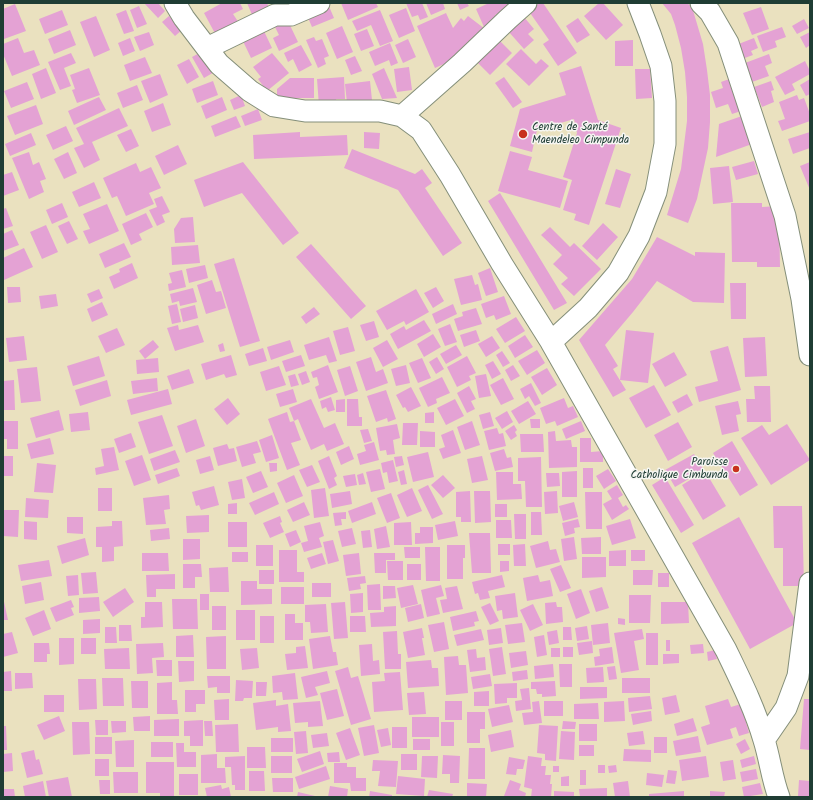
<!DOCTYPE html>
<html>
<head>
<meta charset="utf-8">
<style>
  body { margin:0 }
  #map { position:relative; width:813px; height:800px; overflow:hidden; background:#eae1bf; font-family:Kalam,sans-serif }
  canvas { display:block }
  .frame { position:absolute; inset:0; border:4px solid #1f3d34; pointer-events:none }
</style>
</head>
<body>
<div id="map">
<canvas width="813" height="800"></canvas>
<div class="frame"></div>
</div>
<script>
const c = document.querySelector('canvas').getContext('2d');
c.lineJoin = 'round';
function paint(path, color) {
  c.fillStyle = color;
  c.fill(path, 'evenodd');
}
function trace(path, color, width, dash) {
  c.strokeStyle = color;
  c.lineWidth = width;
  c.lineCap = dash ? 'butt' : 'round';
  c.setLineDash(dash || []);
  c.stroke(path);
}
function write(font, color, halo, rows, align = 'center') {
  c.font = font + ' Kalam,sans-serif';
  c.lineWidth = 3;
  c.setLineDash([]);
  c.textBaseline = 'middle';
  c.strokeStyle = halo;
  c.fillStyle = color;
  for (const [text, x, y, turn = 0] of rows) {
    c.save();
    c.translate(x, y);
    c.rotate((+turn || 0) * Math.PI / 180);
    c.textAlign = isNaN(turn) ? turn : align;
    if (halo) c.strokeText(text, 0, 0);
    c.fillText(text, 0, 0);
    c.restore();
  }
}
paint(new Path2D(`
  M144,3H158L165,11L158,18Z
  M222,3H240L243,9L233,14L241,26L218,39L204,13Z
  M247,3H267L270,10L253,17Z
  M341,3H376L378,7L348,20Z
  M406,3H422L428,17L420,20L418,15L412,17Z
  M426,3H443L445,9L431,15Z
  M457,3H467L469,6L460,10Z
  M489,3H509L511,8L495,15L497,21L484,27L476,9Z
  M540,3H543L577,53L558,66L543,44L549,40L528,10Z
  M599,3H603L623,25L606,40L584,16Z
  M662,3H687L692,7L703,44L707,70L710,95V122L708,148L697,199L688,223L667,215L681,169L687,121V97L685,72L681,48L675,25L671,14Z
  M15,4L26,31L4,39L3,36V9Z
  M328,4L334,18L312,27L306,13Z
  M139,6L147,24L137,28L130,10Z
  M761,7L769,29L752,35L743,13Z
  M406,8L415,31L399,38L389,15Z
  M62,10L68,25L45,34L39,19Z
  M126,10L134,31L124,34L116,14Z
  M380,10L393,41L380,46L371,25L357,31L352,21Z
  M446,13L453,28L461,18L464,21L468,16L485,29L464,55L435,68L417,26Z
  M96,16L110,50L94,57L80,22Z
  M169,16L182,30L175,36L162,22Z
  M524,17L534,29L528,34L534,40L524,49L508,31Z
  M578,18L590,35L577,43L566,26Z
  M287,19L298,42L279,51L273,38L279,35L274,25Z
  M804,19L809,28L797,34L792,26Z
  M342,26L353,52L337,59L326,33Z
  M262,27L272,48L251,58L241,37Z
  M782,27L786,37L775,41L777,47L763,52L757,36Z
  M367,29L374,46L361,51L354,34Z
  M70,30L76,45L54,54L48,39Z
  M149,32L154,45L140,51L134,37Z
  M810,32V45L806,48L800,37Z
  M314,37L316,41L322,39L329,56L324,58L326,64L318,68L306,40Z
  M18,38L24,53L34,50L40,65L12,76L3,54V44Z
  M130,38L135,51L123,56L118,43Z
  M754,38L758,48L751,51L753,55L742,59L736,45Z
  M408,39L416,57L403,63L395,45Z
  M499,40L512,53L490,75L477,62Z
  M633,40V66H615V41Z
  M390,43L398,63L391,66L389,60L375,66L369,52Z
  M301,45L312,65L299,72L293,59L288,62L284,53Z
  M521,49L536,64L541,59L549,66L529,86L506,64Z
  M205,50L216,71L204,78L192,57Z
  M71,53L76,63L64,68L71,86L60,90L48,62Z
  M272,53L289,73L267,91L258,79L261,77L253,67Z
  M769,54L772,63L765,66L769,76L752,82L745,63Z
  M355,56L362,71L351,75L345,60Z
  M145,57L152,73L130,81L124,65Z
  M189,59L199,77L187,84L177,65Z
  M805,61L810,71V74L792,84L795,90L785,95L775,77Z
  M581,66L598,120L621,128L589,225L574,220L576,214L563,210L572,180L563,177L577,133L574,119L537,130L532,152L510,146L520,109L566,95L559,73Z
  M409,67L412,90L397,92L394,69Z
  M46,68L56,93L41,99L32,74Z
  M89,68L100,95L77,103L72,90L75,89L70,75Z
  M384,68L397,98L382,99L372,74Z
  M635,69H650L652,98L636,99Z
  M160,74L168,95L150,103L141,81Z
  M344,77L345,99H336L337,105L319,106L317,79Z
  M504,77L522,102L513,108L495,83Z
  M290,78H314V98H277V89Z
  M732,78L744,110L732,114L728,104L716,108L711,92L723,88L721,82Z
  M810,79V94L806,96L800,85Z
  M213,81L218,95L197,103L192,89Z
  M370,81L372,100L347,103L345,84Z
  M771,81L774,90L771,91L774,102L762,107L754,87Z
  M27,82L34,99L11,108L4,91Z
  M137,85L143,100L123,108L117,93Z
  M241,95L245,106L234,110L230,100Z
  M797,95L799,100L804,98L810,114V121L782,131L778,121L785,119L779,102Z
  M99,97L106,110L74,125L68,111Z
  M222,97L227,110L206,119L201,106Z
  M163,103L171,125L152,132L144,111Z
  M36,105L43,124L15,135L7,116Z
  M119,108L128,126L92,142L100,160L84,168L74,148L84,144L76,128Z
  M258,109L262,120L245,126L241,116Z
  M236,116L241,127L215,137L211,126Z
  M742,116L752,144L716,157L719,124Z
  M66,126L73,141L53,150L46,135Z
  M131,129L139,146L126,152L117,135Z
  M300,132V137L347,135L348,155L254,159L253,135Z
  M364,132L380,133L379,149L364,148Z
  M810,132V148L793,154L788,139Z
  M31,133L36,145L10,156L5,144Z
  M178,145L187,164L164,175L155,156Z
  M352,149L415,174L422,169L432,183L425,188L462,243L443,256L398,190L344,168Z
  M510,151L532,157L528,170L568,181L560,208L498,191Z
  M29,152L33,165L39,162L46,179L40,181L44,192L29,199L12,158Z
  M68,152L77,173L64,179L54,159Z
  M754,161L758,174L736,180L732,167Z
  M243,162L299,233L283,245L242,193L204,207L194,180Z
  M810,162V190L800,166Z
  M136,163L140,172L151,167L161,188L149,193L154,204L126,216L117,196L112,198L103,178Z
  M729,166L733,202L713,204L710,168Z
  M616,169L631,174L620,208L605,204Z
  M12,172L19,190L3,196V175Z
  M94,182L101,198L79,207L72,192Z
  M500,193L567,303L554,310L488,201Z
  M162,196L170,212L162,215L165,222L157,226L149,210L157,207L154,199Z
  M62,203L68,217L52,224L46,210Z
  M731,203H762V207L779,206L780,267H757V262H732Z
  M107,204L119,231L89,244L83,231L90,229L83,214Z
  M6,208L13,226L3,229V209Z
  M146,213L153,227L139,234L142,240L131,245L122,224Z
  M193,217L195,242L175,243L174,229L181,218Z
  M69,221L78,239L67,244L58,226Z
  M603,223L618,237L597,260L582,246Z
  M46,225L58,252L42,259L30,232Z
  M550,227L570,247L574,243L601,269L574,296L561,284L568,278L553,264L562,255L541,235Z
  M12,230L19,245L3,251V234Z
  M657,237L695,256V252L725,253L724,303L693,302L657,281L633,312L605,345L618,366L613,369L626,390L613,397L579,340L632,279Z
  M124,243L131,257L105,268L99,254Z
  M311,244L366,306L351,319L296,257Z
  M198,245L200,263L172,265L171,247Z
  M24,248L33,267L4,280L3,258Z
  M234,258L260,341L240,347L214,264Z
  M132,263L138,278L114,289L109,277L120,272L119,269Z
  M205,265L208,278L189,283L186,269Z
  M490,268L498,292L486,296L478,273Z
  M182,270L186,287L169,291L168,284L172,283L169,273Z
  M472,275L475,285L478,284L482,300L461,305L454,279Z
  M212,280L216,292L221,291L226,308L206,314L197,285Z
  M730,283H746V319H731Z
  M7,287H20L21,302L8,303Z
  M436,287L444,301L433,308L424,293Z
  M193,288L197,302L180,306L179,301L172,303L170,294Z
  M99,289L103,298L91,303L87,294Z
  M416,289L429,312L406,325L404,321L387,330L376,311Z
  M56,294L58,306L41,309L39,296Z
  M504,296L511,314L496,320L494,315L486,318L481,304Z
  M102,302L108,315L92,322L87,309Z
  M177,304L181,322L172,324L168,306Z
  M453,304L457,314L436,324L432,314Z
  M195,305L198,318L183,322L180,309Z
  M314,307L320,314L306,324L301,317Z
  M476,308L482,324L458,331L454,319L463,316L462,312Z
  M516,317L525,331L505,343L496,329Z
  M424,320L431,331L398,349L390,334L404,326L406,330Z
  M374,321L379,337L366,341L360,325Z
  M450,324L457,342L445,346L438,329Z
  M178,325L179,330L198,325L204,342L175,351L167,328Z
  M348,327L355,351L340,355L333,331Z
  M117,328L125,345L106,353L98,336Z
  M476,330L480,341L464,347L460,335Z
  M626,330L654,333L648,383L620,380Z
  M433,334L441,347L424,357L417,344Z
  M525,335L533,347L515,358L508,346Z
  M24,336L27,360L9,362L6,338Z
  M492,336L500,348L486,357L478,344Z
  M329,337L337,361L329,363L326,355L309,360L304,345Z
  M765,337L767,376L745,377L743,338Z
  M153,340L159,347L145,359L139,351Z
  M290,340L294,352L271,360L267,347Z
  M387,340L398,359L383,367L373,348Z
  M223,343L225,351L220,352L218,345Z
  M456,345L462,355L446,364L440,354Z
  M728,346L741,390L699,402L695,387L718,381L710,351Z
  M263,348L267,361L249,366L245,354Z
  M537,350L545,363L527,375L518,361Z
  M502,351L510,363L503,367L496,355Z
  M674,352L687,375L665,387L652,364Z
  M231,355L237,375L226,378L224,374L206,380L201,364Z
  M301,355L305,366L286,372L282,361Z
  M99,356L105,376L73,386L67,366Z
  M467,356L476,373L469,376L471,380L457,387L447,367Z
  M371,357L376,372L383,369L388,383L366,391L356,362Z
  M437,357L444,369L436,374L429,362Z
  M158,358L159,372L137,374L136,360Z
  M422,358L431,378L418,383L409,363Z
  M493,361L501,374L492,379L485,365Z
  M328,365L338,392L319,399L315,387L319,385L317,377L313,378L311,372Z
  M406,365L410,383L396,386L391,369Z
  M513,365L520,376L511,381L505,370Z
  M279,366L286,385L266,391L260,372Z
  M350,366L358,391L345,396L337,370Z
  M37,367L41,401L21,403L17,369Z
  M547,368L557,385L542,395L531,377Z
  M189,369L194,383L172,390L167,376Z
  M306,371L310,382L302,385L298,374Z
  M295,374L299,385L291,387L288,376Z
  M486,374L491,396L479,398L475,376Z
  M442,377L450,393L436,399L437,403L428,407L419,388Z
  M157,378L158,391L133,394L131,381Z
  M503,378L514,399L501,405L490,385Z
  M14,380L15,410H3V381Z
  M107,380L111,396L80,406L75,390Z
  M531,383L541,403L535,406L529,396L525,399L520,389Z
  M654,385L671,415L646,428L629,398Z
  M469,386L476,399L471,401L475,409L467,413L457,393Z
  M754,386H770L771,422H747L746,399H755Z
  M411,387L421,406L408,412L405,407L403,408L396,395Z
  M168,389L172,404L131,415L127,400Z
  M293,389L297,402L280,407L276,394Z
  M386,390L396,419L388,422L387,418L376,422L367,396Z
  M687,394L693,405L678,413L672,402Z
  M331,397L335,410L328,412L326,407L322,409L320,401Z
  M228,398L240,414L227,425L214,409Z
  M564,398L568,408L573,406L578,417L557,426L555,421L546,424L540,408Z
  M311,399L324,428L335,423L344,444L327,451L324,444L311,450L298,419L294,421L289,408Z
  M345,399V412H336V400Z
  M347,399H358L359,417H362V426H347Z
  M455,399L464,416L446,425L437,408Z
  M528,401L536,414L519,424L511,411Z
  M738,401L741,414L736,415L739,431L722,435L715,406Z
  M59,410L64,430L36,438L30,418Z
  M507,411L513,422L502,429L495,418Z
  M88,412L90,430L71,432L69,414Z
  M287,412L290,422L294,421L301,440L291,443L300,465L287,470L268,419Z
  M434,412V423H425V413Z
  M490,412L494,426L483,429L479,415Z
  M162,415L173,446L149,454L138,422Z
  M196,419L205,446L186,453L177,426Z
  M530,419H540V428H531Z
  M3,421H18V449H7V439H3Z
  M472,421L480,445L465,450L457,427Z
  M581,421L585,431L566,439L562,429Z
  M678,422L692,447L668,461L654,435Z
  M403,423H418L417,445H402Z
  M397,424L400,438L393,440L395,454L387,455L386,450L380,451L376,428Z
  M787,424L810,460L771,485L741,438L762,425L769,435Z
  M514,425L517,430L515,432L517,436L511,440L505,431Z
  M497,428L499,434L503,433L506,446L489,450L484,431Z
  M368,429L372,441L364,443L360,430Z
  M453,430L461,453L443,459L439,449L445,447L441,435Z
  M420,431L435,432V447H420Z
  M555,431L556,441L571,440L572,447H577V467L549,468L548,432Z
  M131,433L136,447L119,453L114,439Z
  M520,434H543L544,452H521Z
  M272,435L279,458L266,462L259,440Z
  M50,438L54,454L31,459L27,444Z
  M580,438H591V452L603,451V462H580Z
  M257,441L261,452L253,454L256,463L242,467L236,447Z
  M732,441L758,485L740,496L713,453Z
  M374,442L379,460L360,465L357,454L366,451L364,445Z
  M227,444L229,449L234,448L237,461L218,466L213,448Z
  M349,446L354,459L341,465L336,452Z
  M114,447L119,470L96,475L95,468L104,466L101,449Z
  M504,449L507,458L511,457L513,467L495,471L490,453Z
  M175,450L180,462L154,471L150,459Z
  M428,452L434,477L413,482L407,457Z
  M694,454L704,470L675,487L665,470Z
  M142,455L151,480L134,486L125,461Z
  M3,456H13V476H3Z
  M210,456L214,470L200,474L196,460Z
  M329,456L337,476L334,478L337,485L329,489L318,461Z
  M402,456L404,465L396,467L394,457Z
  M482,456L488,480L472,483L467,459Z
  M541,457L542,507H526L525,481H518V458Z
  M393,460L398,481L389,483L387,472L383,473L381,463Z
  M37,463L56,465L53,493L34,492Z
  M269,463H277V471L270,472Z
  M312,465L320,482L307,487L299,470Z
  M177,468L180,476L158,484L155,475Z
  M583,468H593V488H583Z
  M380,469L385,489L371,492L366,472Z
  M608,469L616,481L604,489L596,476Z
  M404,470L407,484L401,485L398,472Z
  M261,471L268,487L253,493L246,477Z
  M577,471V497H562V472Z
  M705,471L726,506L703,520L682,485Z
  M496,472H513V484H521L522,499L497,500Z
  M363,473L366,484L359,485L357,475Z
  M546,473H559L560,486L547,487Z
  M355,474L357,485L346,487L343,476Z
  M294,475L303,496L286,503L277,483Z
  M443,475L455,488L443,498L431,485Z
  M665,477L694,525L681,533L652,485Z
  M242,479L245,498L232,500L228,482Z
  M428,485L443,514L432,519L418,490Z
  M617,485L623,495L618,498L623,507L626,505L629,509L612,520L603,504L612,499L607,491Z
  M214,486L219,505L201,510L199,505L196,506L192,492Z
  M98,488H112V511H98Z
  M325,488L329,516L314,518L311,490Z
  M412,488L422,511L407,517L397,495Z
  M350,491L352,504L332,508L330,494Z
  M470,491L471,522H461V517H456V492Z
  M474,491H490L491,522L475,523Z
  M557,491L558,513L545,514L544,492Z
  M274,492L279,504L255,515L249,503Z
  M585,492H602V529H586Z
  M391,493L400,518L387,523L377,498Z
  M169,495L170,509L164,510L166,524L146,525L143,498Z
  M26,498L49,500L48,518L25,517Z
  M304,502L310,515L293,522L287,510Z
  M372,502L376,514L352,523L348,511Z
  M574,502L578,517L563,521L559,506Z
  M237,503V514H228V504Z
  M495,504H507V517H495Z
  M773,506H802L804,586H783V548H774Z
  M3,510H19L18,537L3,536Z
  M346,512V519H341L342,525L335,526L333,513Z
  M531,512H541L542,535H531Z
  M514,514H526V539H515Z
  M209,515V532L187,533L186,516Z
  M280,516L282,522L280,523L284,532L270,538L263,523Z
  M67,517H83V534L67,533Z
  M739,517L797,623L750,649L692,543Z
  M578,519L580,527L574,528L575,533L565,536L562,523Z
  M630,519L636,538L612,545L606,526Z
  M496,520H511L512,538H496Z
  M24,521L37,522V540L24,539Z
  M112,521H122L123,546L114,547V561L102,562V547H96V527L112,526Z
  M455,521L458,536L438,540L435,525Z
  M228,522H247V547H228Z
  M320,522L324,536L319,538L322,547L304,552L301,543L308,541L304,526Z
  M411,522L412,545H394V523Z
  M386,526L390,547L377,549L374,529Z
  M420,527H433V543L415,544V533H420Z
  M169,528L170,539L151,541L150,530Z
  M352,528L356,544L342,547L338,531Z
  M296,530L301,542L290,547L285,534Z
  M370,530L372,547L363,548L361,531Z
  M469,533H490L491,573H472Z
  M574,537L577,559L564,561L561,539Z
  M601,537V554H582L581,538Z
  M85,538L89,555L62,564L57,546Z
  M183,539H200V559L183,560Z
  M333,540L339,561L328,564L323,542Z
  M548,541L550,550L556,549L560,562L536,568L530,546Z
  M498,544H510V555H498Z
  M525,544L526,566H514L513,545Z
  M256,545H273V566H256Z
  M447,545H465V558H463V579H447Z
  M404,547H420V558H405Z
  M425,547H440V581H426Z
  M279,550H297V572H304V582H279Z
  M626,550V566H609V551Z
  M631,550H645V561H631Z
  M232,552H248V562H232Z
  M142,553H168L169,571H142Z
  M322,553L326,564L311,569L307,558Z
  M359,553L361,574L346,576L343,555Z
  M374,553H395V560H386V573H375Z
  M582,557H606V577L582,578Z
  M49,560L52,576L21,581L18,565Z
  M387,561H403V580H388Z
  M500,561H509V571L500,572Z
  M183,564H201L202,577H195V588H183Z
  M407,564H421V580H407Z
  M561,565L571,588L560,592L550,569Z
  M228,567L229,592H210L209,568Z
  M259,570H274V584H259Z
  M633,570H653L652,585H633Z
  M96,572L98,593L83,594L81,573Z
  M658,573H669V587H658Z
  M175,574V589H156V597H147L146,575Z
  M78,575L79,595L68,596L66,576Z
  M502,575L505,587L488,591L490,598L480,600L478,593L475,594L472,582Z
  M538,575L540,582L550,580L553,596L527,601L523,578Z
  M365,576L366,583L360,584L361,589L349,591L347,578Z
  M241,581H257V589H272V604L241,605Z
  M41,582L44,600L25,604L22,586Z
  M312,583H331V597H312Z
  M380,584L381,610H368L367,585Z
  M413,585L418,604L401,608L397,588Z
  M441,585L444,596L436,598L440,614L427,617L421,590Z
  M383,586H395L396,598L383,599Z
  M457,586L463,609L443,613L440,600L447,599L445,588Z
  M281,587H304V604H281Z
  M602,587L609,608L596,612L589,591Z
  M125,588L134,602L113,617L103,602Z
  M581,589L590,613L576,619L567,594Z
  M363,593V612L351,613L350,594Z
  M515,593L518,617L503,619L502,610L497,611L495,596Z
  M200,594H209V610H200Z
  M629,595H651L650,623H629Z
  M3,597L8,620H3Z
  M99,597L100,611L79,613V598Z
  M172,599H197L198,629H173Z
  M71,600L74,607L71,608L74,615L56,622L50,608Z
  M145,602H162L163,627L141,628V617H145Z
  M345,602L348,638L334,639L331,603Z
  M556,602L557,607H562L563,622L546,624L545,603Z
  M661,602H688L689,623L661,624Z
  M490,603L499,621L490,625L481,607Z
  M326,604L328,632L311,633L310,622H305V605Z
  M421,604L424,618L408,622L405,608Z
  M533,604L543,625L530,631L520,610Z
  M212,606H226V630H212Z
  M396,606V626L371,627L370,613L384,612V607Z
  M44,610L51,629L33,636L25,618Z
  M236,610H255V640H236Z
  M476,611L479,621L474,622L475,626L453,631L450,617Z
  M285,614H295V623H303V640H285Z
  M260,616H274V643H260Z
  M350,616H365L366,632H350Z
  M618,618L625,619V625L618,624Z
  M100,619V633L83,634V620Z
  M444,622L449,649L434,652L428,625Z
  M522,623L525,642L508,644L505,625Z
  M608,623L610,643L593,645L591,625Z
  M119,625H131L132,641H119Z
  M587,626L589,639L577,641L575,628Z
  M105,627H116L117,643H105Z
  M563,627H571L572,640H563Z
  M422,628L424,638H422L425,655L408,658L403,632Z
  M501,628L503,643L489,645L487,630Z
  M481,629L484,640L457,646L454,635Z
  M642,629L644,639L634,641L639,670L621,673L614,633Z
  M557,630L559,643L549,645L547,632Z
  M397,631L398,654H401V669H385L383,632Z
  M12,632L18,653L3,657V634Z
  M646,633H658V665H646Z
  M193,635L194,657H176V636Z
  M544,635L547,655L537,657L534,637Z
  M226,636V669H207L206,637Z
  M330,636L333,652H336L338,665L313,669L309,639Z
  M59,638H74V664L59,665Z
  M81,638H96V654H81Z
  M666,640H670V651H666Z
  M592,641L593,653L579,655L577,643Z
  M34,643H49L50,654H47V662H34Z
  M163,643L164,657L152,658L153,673L137,674L136,644Z
  M372,644L373,661L379,660L380,674L361,676L359,645Z
  M703,644L704,653L691,654L690,645Z
  M305,646L308,668L287,670L285,654L296,653V647Z
  M502,647L506,674L493,676L489,649Z
  M563,647H573V657H563Z
  M612,647L614,663L595,666L594,657L600,656L599,649Z
  M129,648L130,669H105L104,649Z
  M257,648L259,668L242,670L240,649Z
  M551,648H560V657H551Z
  M476,649L477,658L485,657L486,670L470,672L467,650Z
  M715,650L717,659L708,661L707,652Z
  M526,651L528,665L511,668L509,653Z
  M663,654H679V663L663,664Z
  M458,656L459,665H466L468,693L446,695L444,657Z
  M156,660H172V676H157Z
  M431,660L432,668H438L439,686L408,688L406,662Z
  M178,661H194V681L179,682Z
  M553,664L554,677L535,679L534,666Z
  M559,664H572V687H560Z
  M615,666L617,679L609,680L607,667Z
  M348,667L351,678L358,676L371,719L351,725L335,671Z
  M603,667L604,682L587,683L586,668Z
  M527,670L528,679L513,681L512,672Z
  M11,671L12,691H3V672Z
  M327,671L330,683L315,687L318,695L306,698L301,677Z
  M400,672L403,710L374,712L372,682L385,681L384,673Z
  M15,673H32L33,688L15,689Z
  M295,673L298,699L283,700L282,692L273,693L272,676Z
  M490,674L492,686L473,689L471,677Z
  M207,676H230V693H217V687L208,688Z
  M102,678H123L124,706H103Z
  M622,678H650V693H622Z
  M78,679H96L97,709L79,710Z
  M236,680L253,681L252,698H244L243,701H235Z
  M131,681H148V708H132Z
  M555,681L556,696L542,697V694H537L536,689H531V682Z
  M172,682V700H177L178,714H157V683Z
  M256,682H267L266,696H256Z
  M517,683V698H507V703L495,704L494,684Z
  M580,687H607V698L580,699Z
  M529,688L531,709L516,711L515,701L522,700L520,689Z
  M337,689L344,716L327,720L320,693Z
  M185,690H205V704H196V712H185Z
  M489,691V706H474V692Z
  M424,692L426,714L409,715L407,693Z
  M44,695H64V712H44Z
  M676,695L680,712L665,715L662,698Z
  M650,696L652,709L629,712L628,698Z
  M229,699V720H215L214,700Z
  M728,699L731,707L741,704L749,733L739,736L736,727L730,729L733,738L707,745L701,727L710,724L705,706Z
  M804,699H810V750L800,749Z
  M276,700V706L288,704L291,731L278,732V727L256,730L253,703Z
  M320,701L323,726L308,727V722L295,723L293,703Z
  M445,701H462V720H445Z
  M539,701L542,723L524,725L522,713L533,712L532,702Z
  M544,701H563V716H544Z
  M624,701L625,721L604,722V702Z
  M598,703L599,719H574V704Z
  M509,705L513,722L492,727L488,709Z
  M651,711L652,721L633,725L631,714Z
  M467,712H485V729H480V743H467Z
  M59,716L65,731L44,740L37,725Z
  M150,716V731H134L133,717Z
  M412,717H439V737H412Z
  M693,718L697,731L677,736L674,724Z
  M179,719V736H154V720Z
  M95,720H108V735H96Z
  M203,720V746H190V736H184V721Z
  M111,721H126V732L112,733Z
  M204,721H212L213,736H205Z
  M563,721L576,722L575,729H562Z
  M72,722H89L90,754L73,755Z
  M441,722H454V746H441Z
  M238,724L239,752H216L215,725Z
  M579,724H597V741H579Z
  M374,725L379,753L364,756L358,728Z
  M539,725L558,726L556,761L545,760V754L537,753Z
  M3,726H6L7,750H3Z
  M392,727H407V748H392Z
  M350,728L360,755L346,760L336,733Z
  M388,728L391,745L381,747L377,730Z
  M511,730L514,747L491,752L488,735Z
  M306,731L308,753L296,754L294,732Z
  M561,731L575,732L574,760L559,759Z
  M643,731L645,744L629,746L627,733Z
  M327,733L329,746L313,748L311,735Z
  M698,736L701,752L676,756L673,741Z
  M95,737H112V754H95Z
  M654,737H667V753H654Z
  M271,738H293V752H271Z
  M413,739H430V750H413Z
  M745,739L750,749L741,754L736,744Z
  M134,740V767H116L115,741Z
  M151,742H173V757H151Z
  M176,743H184V752H196V767H177Z
  M579,745H594V756H579Z
  M247,747H265L266,768H247Z
  M469,748H485V779H468Z
  M624,749L651,750V762L623,761Z
  M34,750L36,760L39,759L43,774L27,778L21,753Z
  M320,751L324,764L302,772L297,759Z
  M339,752L340,762H328L327,753Z
  M12,753L13,771L3,772V754Z
  M217,754V768H225L226,783H201V755Z
  M401,754H417V770H401Z
  M443,755L460,756L459,783H450V774H442Z
  M245,756V790H235V785H232L231,767H225V757Z
  M271,756H292V773H271Z
  M422,756H438L437,778L421,777Z
  M528,756L542,758L541,766H546L545,775H551L550,784H552L551,797H531L532,789L524,787Z
  M706,756L709,777L682,781L679,760Z
  M754,756L756,764L742,768L740,760Z
  M509,757L525,760L523,769H517L516,775L506,774Z
  M95,759H109V776H95Z
  M373,760L398,761L396,787L378,786L380,771H372Z
  M733,760L736,779L723,781L720,762Z
  M146,762H174V797H160V793H146Z
  M334,763H347V767H356V778H366V791H351L350,783H334Z
  M598,765H605V773H598Z
  M616,765L617,772L609,773L608,766Z
  M326,766L330,779L299,789L295,777Z
  M553,766H559V772H553Z
  M756,769L758,779L742,782L740,772Z
  M580,770H586V785H580Z
  M668,770L677,771L675,784L666,783Z
  M249,771H264L265,791H249Z
  M113,772H138V793H114Z
  M647,773L664,775L662,787L646,785Z
  M179,774H198V795H179Z
  M398,776L425,779L424,796L396,794Z
  M569,776V786H561V777Z
  M68,777L72,797H49L46,781Z
  M272,778H293V792H273Z
  M99,780H110V794H100Z
  M510,780L521,784L519,790L526,793L525,797L504,796Z
  M799,780L810,781V796H798Z
  M43,781L46,797H25L23,786Z
  M628,781L630,797H615L613,783Z
  M467,783L487,784L486,797H467Z
  M760,783L763,794L744,797L742,787Z
  M221,785L222,789L229,787L231,797H207L205,788Z
  M330,786L348,789L347,797H328Z
  M607,788V797H580L579,789Z
  M3,789H14L15,797H3Z
  M429,790L453,794L452,797H427Z
  M370,791L392,795V797H369Z
  M554,791L574,792V797H554Z
  M684,791V797H649V794Z
  M710,791L725,792L724,797H710Z
  M298,792L315,796V797H297Z`), '#e4a2d4');
const minor = new Path2D(`
  M175,3L184,18L219,64L250,91L274,106L305,111H380L402,116L421,130L450,175L502,264L551,342L726,650C740,679 755,709 764,740C770,759 772,779 779,797
  M701,3L710,12L728,43L785,216L802,299L810,355
  M207,48L275,15H291L319,3
  M402,116L462,63L508,19L526,3
  M551,342L588,308L618,273L639,236L656,192L665,144V101L661,66L650,34L638,3
  M764,740L786,708L798,676L810,583`);
trace(minor, '#848f7a', 23);
trace(minor, '#fff', 21);
for (const [x, y, r, color] of [
  [523,134,5,"#c8321e"],
  [736,469,4,"#c8321e"]
]) {
  const dot = new Path2D();
  dot.arc(x, y, r, 0, 2 * Math.PI);
  c.fillStyle = color;
  c.fill(dot);
  trace(dot, '#f6f6f2', 1.5);
}
write('11px', '#1f3d34', '#f6f6f2', [
  ["Centre de Santé",532,128],
  ["Maendeleo Cimpunda",532,141],
  ["Paroisse",728,463,"right"],
  ["Catholique Cimbunda",728,476,"right"]
], 'left');
</script>
</body>
</html>
